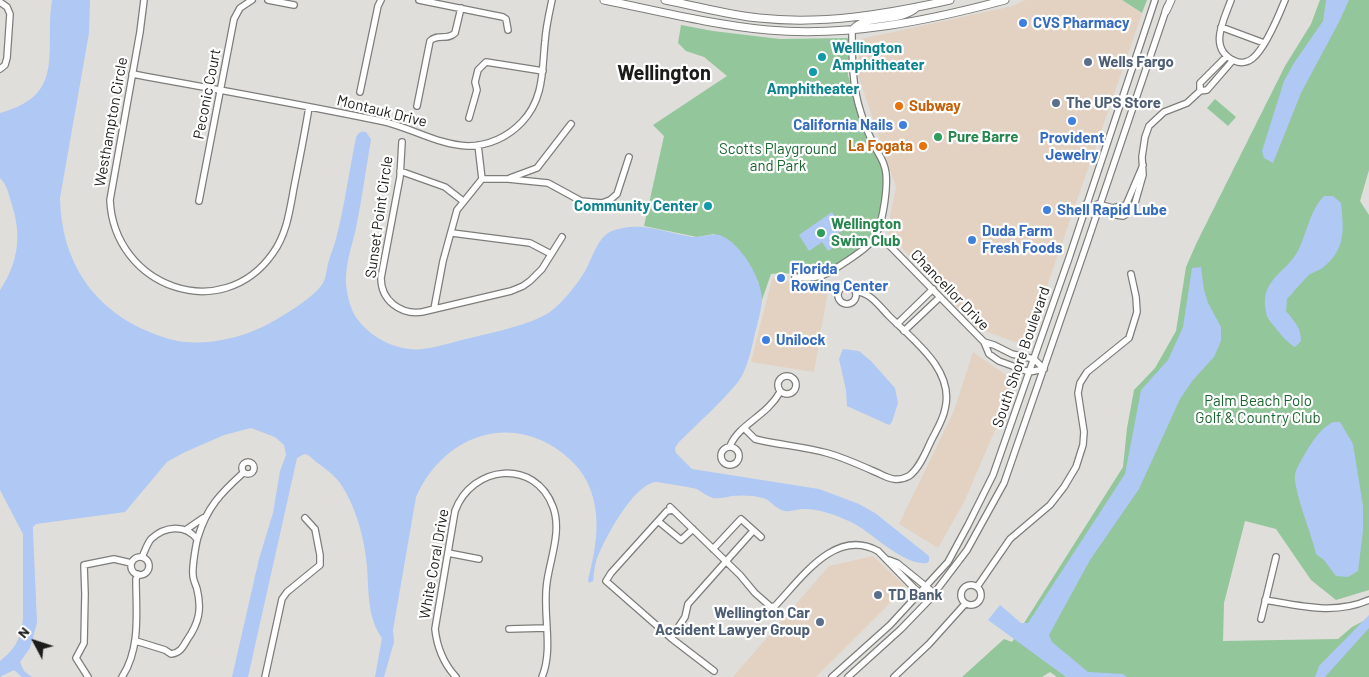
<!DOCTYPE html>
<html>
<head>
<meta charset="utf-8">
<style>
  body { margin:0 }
  #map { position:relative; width:1369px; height:677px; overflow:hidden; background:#dfdedb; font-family:Barlow,sans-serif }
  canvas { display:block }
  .north { position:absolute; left:10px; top:617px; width:50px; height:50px; -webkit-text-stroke:4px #fff; paint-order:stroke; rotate:310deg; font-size:14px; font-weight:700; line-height:20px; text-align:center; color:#1c1c1b }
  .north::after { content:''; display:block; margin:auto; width:18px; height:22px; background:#1c1c1b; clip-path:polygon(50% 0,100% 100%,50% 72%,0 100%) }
</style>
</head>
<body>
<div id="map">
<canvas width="1369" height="677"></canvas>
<div class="north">N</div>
</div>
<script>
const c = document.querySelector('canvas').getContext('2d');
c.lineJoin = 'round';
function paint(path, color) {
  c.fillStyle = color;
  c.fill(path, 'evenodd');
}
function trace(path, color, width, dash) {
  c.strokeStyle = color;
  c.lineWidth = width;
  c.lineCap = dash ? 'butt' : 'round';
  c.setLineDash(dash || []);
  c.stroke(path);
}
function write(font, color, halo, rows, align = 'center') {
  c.font = font + ' Barlow,sans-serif';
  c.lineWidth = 4.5;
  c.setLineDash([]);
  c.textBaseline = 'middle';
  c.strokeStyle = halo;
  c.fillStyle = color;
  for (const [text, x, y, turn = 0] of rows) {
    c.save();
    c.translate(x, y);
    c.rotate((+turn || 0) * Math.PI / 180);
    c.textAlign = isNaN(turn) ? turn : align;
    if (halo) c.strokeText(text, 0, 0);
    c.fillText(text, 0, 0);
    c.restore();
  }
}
paint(new Path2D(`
  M1026,0H1122L1142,14L1026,346L977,328L887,232L896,187L857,72L861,39L1013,6Z
  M772,279L829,285L814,372L751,362Z
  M973,352L1013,380L996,428L964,502L938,548L899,524L954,411Z
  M873,556L906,587L816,677H733L829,566Z`), '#e3d1c1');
paint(new Path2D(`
  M1122,0H1147L1142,13Z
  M1320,0H1369V170L1360,201L1369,215V590L1336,600L1311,580L1276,529L1245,521L1224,603L1223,641L1338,639L1352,627L1369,618V677H1057L1050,672L1042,677H962L1004,639L1012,642L1123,467L1127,428L1134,390L1155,368L1176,331L1186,267L1197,242L1285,66L1311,24Z
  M681,25L713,31L780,39L849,38L848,76L888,177L876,235C863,245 829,274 814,275C799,277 788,271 771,274L762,300L758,281L714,234L697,237L644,226L664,136L653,125L727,76L704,57L686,51L678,43Z
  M1215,99L1236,117L1228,126L1207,108Z`), '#94c69b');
paint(new Path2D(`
  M52,0H90L89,33L60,198C61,261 93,310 152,333C162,337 174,341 185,342C219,345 254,334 282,316C295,308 311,298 321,286C326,280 326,272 328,264C330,255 335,245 337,235C345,204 349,171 356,138C358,133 360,131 366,132L371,139C366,169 362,198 356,228C352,245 345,266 346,283C347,295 350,310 358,320C369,335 390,347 409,349C423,351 438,346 451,343C478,335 528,327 550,312C563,302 575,287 584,273C592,260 597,237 612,231C641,220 665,233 693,237C703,238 713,232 722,236C741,244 762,279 762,300C761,313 756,328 753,342C750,355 746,371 738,382C722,402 697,424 678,443L675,448L676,453L692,469L819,489L859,504L875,513L929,556V561L927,563C903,566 872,532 851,522C836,515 820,509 804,509C798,509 791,512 785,511C776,510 771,500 763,498C754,495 741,495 732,496C726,497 719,499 713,498C707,496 702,492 697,489C694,488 659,482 656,482C633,484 602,543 596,562C594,568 594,575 593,581L589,583L588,580C596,548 602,517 589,486C582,469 569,457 554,447C499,413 440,442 416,497L393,630L394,642L384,677H375L382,638C367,617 369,592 367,567C365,540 356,506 340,483C332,472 318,464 308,455L304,454L297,458L248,677H232L259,559L273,513L280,471L286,455L284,445L275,437L251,428L224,435L183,453L167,462L125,512L36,524L33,527V531L37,623L30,648L20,662L24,671L32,677H22L14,670L0,677V661C15,649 21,639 23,619V534L0,490V290C19,262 22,233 11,202C8,192 7,185 0,178V113C67,95 44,52 52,0Z
  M1326,0H1349L1339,22L1301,93L1273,163L1264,158L1262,151L1284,81L1294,63L1323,21Z
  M1324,196H1333L1341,203C1344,230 1346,251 1321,269C1317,271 1314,272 1310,274C1302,281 1294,292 1287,299L1286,311C1294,321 1301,327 1301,341L1295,347C1286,342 1280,333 1273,325C1267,318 1266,315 1265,305C1263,279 1287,271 1298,251C1307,233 1310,210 1324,196Z
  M832,212L844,229L831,238L835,246L828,251L822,242L809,251L799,235Z
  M1201,267L1204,290L1208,303L1221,327V341L1214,357L1193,380L1180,399L1139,489L1090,560L1049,635L1052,642L1088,672L1123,674L1127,677H1066L988,620L1000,605L1021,623H1028L1125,474L1141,390L1168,360L1183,327L1192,268Z
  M843,349L859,351L871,361L895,388L898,403L892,422L889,425L847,406L846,390L839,359Z
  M1333,422H1340L1353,444L1363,506V531L1358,571L1348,577L1336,576L1324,560L1316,554C1312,534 1293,491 1295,474C1297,466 1305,454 1309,447C1317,435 1321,429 1333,422Z
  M1369,615V628L1325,677H1315L1319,666Z`), '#afc8f4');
const minor = new Path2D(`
  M144,0L140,32L110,200C114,287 222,326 273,253C288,232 290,207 295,182C300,157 305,132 309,107
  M268,0L294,5
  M419,0L503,17L506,19L508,30
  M1231,0C1224,20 1207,49 1235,61C1241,64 1249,62 1253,58C1265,48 1279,15 1285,0
  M0,2L7,7L10,14L7,58L5,65L0,69
  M1221,27L1264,43
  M132,74C215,89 299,104 381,121C410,127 438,145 468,146C488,146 508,137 522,122C544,99 542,71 545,41C546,27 549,14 552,0
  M1200,91V83L1227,56
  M360,92L378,6L381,0
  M417,106L430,41C438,33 447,41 455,33L461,8
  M469,118L477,90L475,82L478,70L486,62L543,71
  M402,142L400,177L381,278C381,300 400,315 422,312L511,291L523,286L530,281L542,269L562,237
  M400,171L445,187L463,201
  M510,178L537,168L571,124
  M482,179H508L548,183L581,201L602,203L610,200L617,194L629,157
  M199,201L234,19L240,8L252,0
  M1086,204L1098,211L1116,215L1123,216L1130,212L1135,203L1143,175L1142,157L1145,137L1149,126L1164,112L1187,103L1200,91L1207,90L1233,60
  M1098,204L1113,208L1126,205L1143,165
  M452,233L530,243L551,254
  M876,235L890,246L984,342L989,354L999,361L1029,372L1044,369
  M795,277C818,281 828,274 847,261C857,254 869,247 875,236C883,223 890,180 884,165C882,158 877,152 874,145C869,135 864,124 861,113C852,86 852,59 852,31
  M838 295a9 9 0 1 1 18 0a9 9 0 1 1-18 0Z
  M434,309L443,261L457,210L482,179L478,145
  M897,324L933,289
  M904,331L940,297
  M984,342L994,345L1012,354L1034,359L1044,369
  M778 385a9 9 0 1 1 18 0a9 9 0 1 1-18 0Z
  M744,428L755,439L759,440C781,445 805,447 827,453C845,458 862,466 880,474C890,479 898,482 909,476C919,469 926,452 931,441C936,431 943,420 945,409C955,370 913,340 889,316C880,307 869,291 856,292
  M730,446C739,424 767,416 780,392
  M721 456a9 9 0 1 1 18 0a9 9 0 1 1-18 0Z
  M242 468a6 6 0 1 1 12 0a6 6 0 1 1-12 0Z
  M670,507L740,575L755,593L771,607L775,606C801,579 835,527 878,551L914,588L929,600
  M673,510L667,511L611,573L606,581L671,638L714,671
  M658,521L681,540L693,529
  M187,529L203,518
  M713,549L741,519L761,537
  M448,553L479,559
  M131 566a9 9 0 1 1 18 0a9 9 0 1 1-18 0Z
  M142,557C145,551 147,544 151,539C165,526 185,524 197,539
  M889,560L897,563L934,593
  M961 595a10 10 0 1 1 20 0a10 10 0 1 1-20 0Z
  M977,587L1010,539L1050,505L1064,487L1076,467L1083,445L1084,432L1078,393L1080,383L1087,372L1129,338L1137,312L1136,297L1131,274
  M1265,600C1301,606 1335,615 1369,600
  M1261,619L1276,557
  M509,629L546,628
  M671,638L685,617L688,604L753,531
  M136,641L165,650L171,654C180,653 183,647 187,640C199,623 202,609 197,589C196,585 193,580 193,575C192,568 196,543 198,537C207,507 221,493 243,473
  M88,677L76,658L84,643L85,594L84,565L114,559L131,563
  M122,677C141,648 136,612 136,579L138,574
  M265,677L282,599L287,592L320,565V555L315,529L305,518
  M456,677C443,663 437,647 435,629L455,511C472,465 535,458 553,507C562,531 550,559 547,582C542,613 554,648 542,677
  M832,677L890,625L948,562L968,525L993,475L1069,258L1155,0
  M848,677L901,629L929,600L967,550L1004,483L1086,246L1167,7
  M894,677L929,644L965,604`);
const major = new Path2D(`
  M604,0C658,11 713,25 768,30C849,37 927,21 1005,0
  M665,0C697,6 727,15 759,18C823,25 888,14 950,0
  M1166,11L1171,0
  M852,31C863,13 898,24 916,8`);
trace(minor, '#7d7d7a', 8);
trace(major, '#7d7d7a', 9);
trace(minor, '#fff', 5.5);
trace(major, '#fff', 7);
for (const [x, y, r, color] of [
  [1023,23,5,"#3f7fe0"],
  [822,57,5,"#0f9aa8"],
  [1088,62,5,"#5c6f8a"],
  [813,72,5,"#0f9aa8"],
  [1056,103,5,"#5c6f8a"],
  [899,106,5,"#e8710a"],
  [1072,121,5,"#3f7fe0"],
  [903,125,5,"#3f7fe0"],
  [938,137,5,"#2e9e5b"],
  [923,146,5,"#e8710a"],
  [708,206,5,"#0f9aa8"],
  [1047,210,5,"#3f7fe0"],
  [821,233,5,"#2e9e5b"],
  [972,240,5,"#3f7fe0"],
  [781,278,5,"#3f7fe0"],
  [766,340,5,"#3f7fe0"],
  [878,595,5,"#5c6f8a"],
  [820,622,5,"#5c6f8a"]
]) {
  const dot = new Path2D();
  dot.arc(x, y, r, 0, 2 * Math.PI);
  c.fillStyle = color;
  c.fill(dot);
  trace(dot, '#fff', 2);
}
write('bold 15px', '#366cbe', '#fff', [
  ["CVS Pharmacy",1033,23],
  ["California Nails",893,125,"right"],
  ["Provident",1072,138,"center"],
  ["Jewelry",1072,155,"center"],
  ["Shell Rapid Lube",1057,210],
  ["Duda Farm",982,231],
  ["Fresh Foods",982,248],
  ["Florida",791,269],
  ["Rowing Center",791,286],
  ["Unilock",776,340]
], 'left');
write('bold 15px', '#0d838f', '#fff', [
  ["Wellington",832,48],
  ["Amphitheater",832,65],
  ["Amphitheater",813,89,"center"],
  ["Community Center",698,206,"right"]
], 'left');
write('bold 15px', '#4e5e75', '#fff', [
  ["Wells Fargo",1098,62],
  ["The UPS Store",1066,103],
  ["TD Bank",888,595],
  ["Wellington Car",810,613,"right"],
  ["Accident Lawyer Group",810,630,"right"]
], 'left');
write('15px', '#1c1c1b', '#fff', [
  ["Peconic Court",207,94,-79],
  ["Montauk Drive",382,111,14],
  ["Westhampton Circle",111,122,-80],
  ["Sunset Point Circle",379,217,-82],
  ["Chancellor Drive",950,290,46],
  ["South Shore Boulevard",1021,357,-71],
  ["White Coral Drive",434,564,-80]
]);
write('bold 15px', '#c56008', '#fff', [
  ["Subway",909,106],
  ["La Fogata",913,146,"right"]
], 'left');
write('bold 15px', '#27864d', '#fff', [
  ["Pure Barre",948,137],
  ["Wellington",831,224],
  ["Swim Club",831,241]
], 'left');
write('15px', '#19672e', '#fff', [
  ["Scotts Playground",778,149],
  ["and Park",778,166],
  ["Palm Beach Polo",1258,401],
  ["Golf & Country Club",1258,418]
]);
write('bold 20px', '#1c1c1b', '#fff', [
  ["Wellington",664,73]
]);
</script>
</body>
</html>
